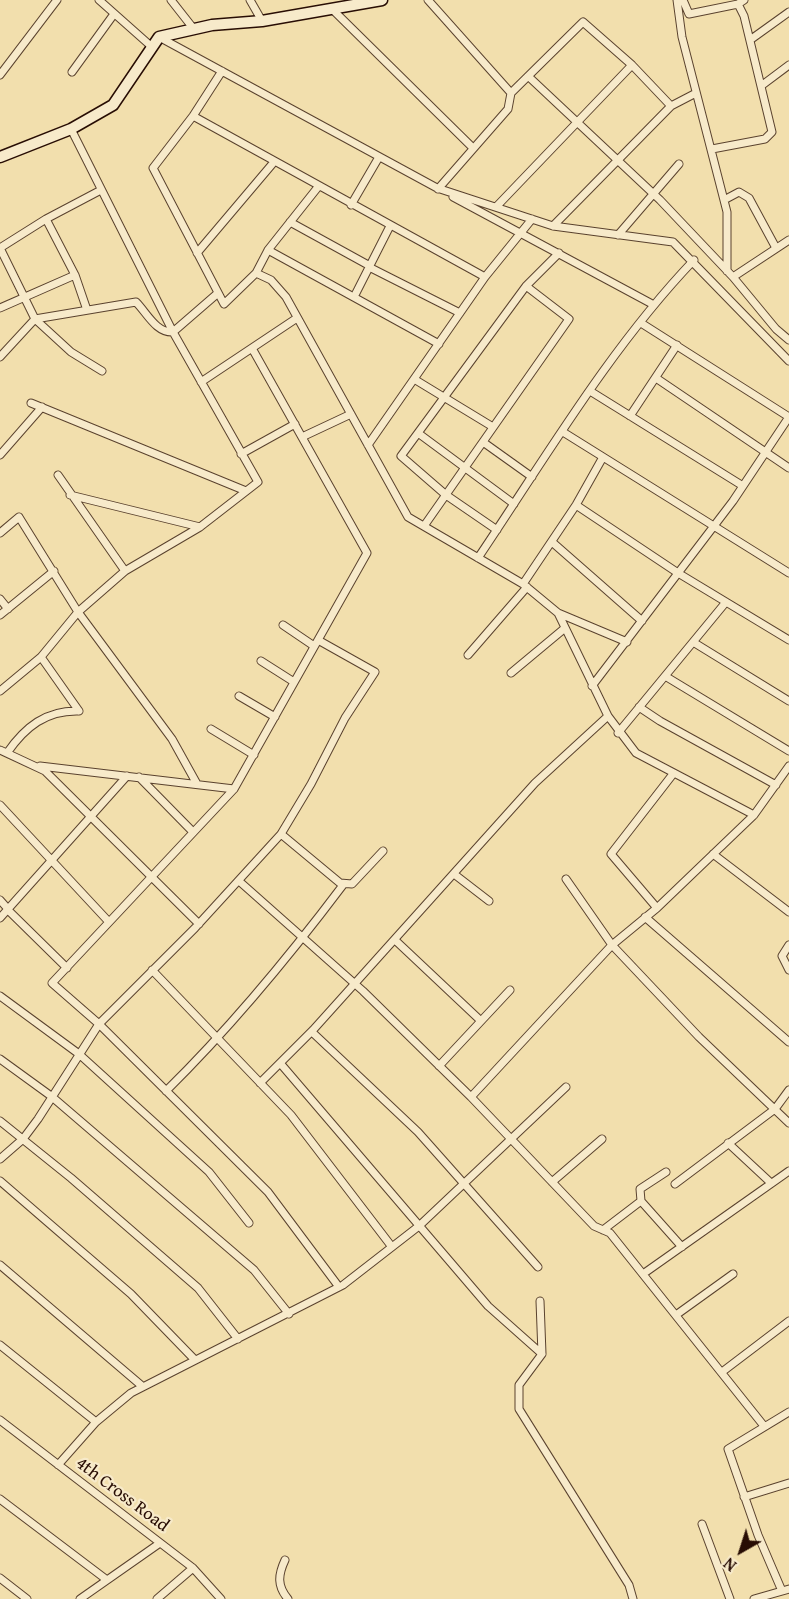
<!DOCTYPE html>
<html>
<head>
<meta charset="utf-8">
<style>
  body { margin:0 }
  #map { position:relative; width:789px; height:1599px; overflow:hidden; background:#f2dfad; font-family:"Gentium Book Plus",serif }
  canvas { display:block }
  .north { position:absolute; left:711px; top:1521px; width:60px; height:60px; -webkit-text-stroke:4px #f7eaca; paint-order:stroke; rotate:219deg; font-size:16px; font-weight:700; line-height:24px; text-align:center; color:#280d04 }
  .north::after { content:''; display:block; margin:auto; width:21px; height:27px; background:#280d04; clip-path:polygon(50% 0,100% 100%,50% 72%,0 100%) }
</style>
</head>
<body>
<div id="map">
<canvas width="789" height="1599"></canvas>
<div class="north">N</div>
</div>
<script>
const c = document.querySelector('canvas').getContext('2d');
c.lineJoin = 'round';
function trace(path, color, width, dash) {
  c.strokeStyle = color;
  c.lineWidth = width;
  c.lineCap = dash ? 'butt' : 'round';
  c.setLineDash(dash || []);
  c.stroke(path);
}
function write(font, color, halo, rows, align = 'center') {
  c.font = font + ' "Gentium Book Plus",serif';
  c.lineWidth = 4.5;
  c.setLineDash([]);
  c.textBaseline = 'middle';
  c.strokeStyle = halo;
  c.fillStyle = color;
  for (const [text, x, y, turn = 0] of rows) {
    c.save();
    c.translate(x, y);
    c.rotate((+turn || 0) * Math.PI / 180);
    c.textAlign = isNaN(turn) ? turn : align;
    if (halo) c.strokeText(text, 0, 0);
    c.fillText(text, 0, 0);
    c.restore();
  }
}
const street = new Path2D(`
  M99,0L152,47
  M171,0L193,28
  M250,0L262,21
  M428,0L511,93
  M677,0L682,37L727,212V271
  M683,0L689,14L738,4L744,0
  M333,10L473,148
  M159,37L437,188L553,226L673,242L789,361
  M750,40L789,12
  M222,71L193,116L153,168L224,304L256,273L268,250L318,187
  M72,72L114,14
  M0,75L57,0
  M529,77L660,200L733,277L776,329L789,340
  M761,86L789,65
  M193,116L485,277
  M712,149L765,139L772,132L744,16L738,4
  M438,189L508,109L511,93L583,22L632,65L671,106
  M453,197L654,305
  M724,200L739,192L749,198L776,248
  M351,205L379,157
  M496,207L632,65
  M46,219L75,275L87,310
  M290,222L370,266
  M553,226L671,106L696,93
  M618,235L679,164
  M0,248L35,319L71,352L102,371
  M0,248L46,219L101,190
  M268,250L439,344
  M197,253L274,162
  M369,267L460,313
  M256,273L271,280L286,297L408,517L523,584L558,613L627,642
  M733,277L789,240
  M354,297L390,226
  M0,308L75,275
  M641,323L789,417
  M253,350L367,553L234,789L52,983L99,1024L268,1192L339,1287
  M0,357L35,319L136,302C147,313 156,333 173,332L218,293
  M656,378L789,468
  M414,379L493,427
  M201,382L297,318
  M590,391L743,486
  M31,403L246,491
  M630,416L677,345
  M563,432L789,573
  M418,433L514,504
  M302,437L351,414
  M483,442L532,477
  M368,445L485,277L532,219
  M241,454L295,424
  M0,455L42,407
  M58,475L125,571
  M70,495L200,527
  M576,505L678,573L789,640
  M424,526L569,319L526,286
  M497,530L446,495L401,456L526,286L559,253
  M0,533L19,517L78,612L172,739L197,784
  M552,542L642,621
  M478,558C546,457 610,348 694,260
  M523,584L576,505L603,457
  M0,599L8,609
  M558,613L608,716L636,753L754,815
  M0,615L54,571
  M283,625L314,646
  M693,642L789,701
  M468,655L527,587
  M41,657L79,711
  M261,661L294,682
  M511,673L565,628
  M665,676L789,751
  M592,686L733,501L789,417
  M0,691L41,657L78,612L125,571L200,527L258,482L173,332L71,129
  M239,696L275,717
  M639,707L660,721L776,785
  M211,729L254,755
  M618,733L726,602
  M0,750L45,771L199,924
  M7,753C25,727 46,710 79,711
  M40,766L234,789
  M139,777L193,832
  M0,805L109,922
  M281,834L340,883L352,884L383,851
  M713,854L789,912
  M454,874L489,901
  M566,879L612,945L699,1037L789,1123
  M239,881L363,991L471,1097L594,1226L610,1233L764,1426
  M0,900L8,909
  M657,908L611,854L673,774
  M8,910L67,968
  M645,917L789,1042
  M0,918L127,776
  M395,940L481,1021
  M789,945L782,956L789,970
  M152,970L291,1115L392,1247
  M0,996L79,1054L209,1172L249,1223
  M312,1032L418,1132L538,1267
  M0,1059L51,1096L254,1270L289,1314
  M280,1063L488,1306L542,1354
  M439,1066L510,990
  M260,1083L313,1030L535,783L608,716
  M166,1091C231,1027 288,958 343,885
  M471,1097L612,945L657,908L754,815L789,766
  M0,1121L71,1178L198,1288L238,1339
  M728,1143L771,1183
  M0,1159L23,1139L38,1119L99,1024L195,928L281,834L311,784L345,718L375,672L318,640
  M666,1172L640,1189L641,1201L682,1247
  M0,1181L131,1294L195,1360
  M552,1182L602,1139
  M675,1184L775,1109L789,1090
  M603,1230L641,1201
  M0,1265L142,1386
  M643,1274L789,1171
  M540,1301L542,1354L519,1385V1409L629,1585L633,1599
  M676,1315L733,1274
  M0,1345L96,1422
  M722,1372L789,1321
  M0,1420L193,1568L221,1599
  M58,1465L96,1422L131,1393L343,1285L419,1226L566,1087
  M744,1497L789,1483
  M0,1499L107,1580
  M702,1524L730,1599
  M285,1560C278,1575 277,1586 288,1599
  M0,1578L27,1599
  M782,1591L758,1535L728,1449L789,1412
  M80,1599L160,1543
  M157,1599L193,1568
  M754,1599L789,1589`);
const secondary = new Path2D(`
  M0,157L71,129L113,105L159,37L212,25L262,21L382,0`);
trace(street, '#5a422e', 9);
trace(secondary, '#280d04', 13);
trace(street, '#f7eaca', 7);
trace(secondary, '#f7eaca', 10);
write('18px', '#280d04', '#f7eaca', [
  ["4th Cross Road",122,1495,37]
]);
</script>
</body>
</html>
